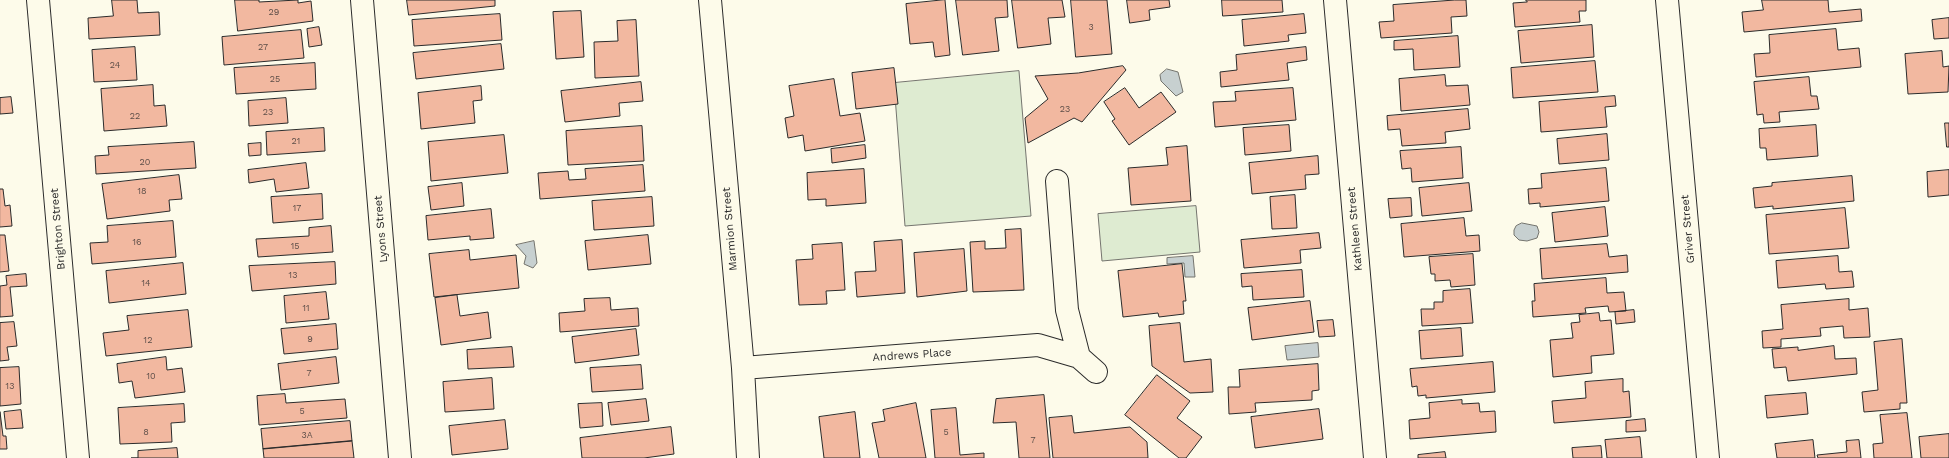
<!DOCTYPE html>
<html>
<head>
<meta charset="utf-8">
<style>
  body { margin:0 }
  canvas { display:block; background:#fdfbea }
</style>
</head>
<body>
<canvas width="1949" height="458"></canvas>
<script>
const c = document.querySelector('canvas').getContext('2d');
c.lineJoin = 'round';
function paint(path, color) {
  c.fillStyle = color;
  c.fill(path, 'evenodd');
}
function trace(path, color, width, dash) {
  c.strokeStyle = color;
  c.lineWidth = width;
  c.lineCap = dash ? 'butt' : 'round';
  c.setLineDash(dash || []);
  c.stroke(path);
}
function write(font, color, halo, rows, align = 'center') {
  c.font = font + ' "Work Sans",sans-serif';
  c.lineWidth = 3;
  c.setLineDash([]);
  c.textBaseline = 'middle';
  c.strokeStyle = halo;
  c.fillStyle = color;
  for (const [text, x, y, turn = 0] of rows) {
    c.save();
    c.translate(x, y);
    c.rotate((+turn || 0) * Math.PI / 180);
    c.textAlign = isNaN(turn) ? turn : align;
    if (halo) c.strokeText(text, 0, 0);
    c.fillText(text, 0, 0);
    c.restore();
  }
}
const green = new Path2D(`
  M1019,71L1031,216L905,226L894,83Z
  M1196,206L1200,252L1102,261L1098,214Z`);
paint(green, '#deebd1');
trace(green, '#74746e', 1);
const water = new Path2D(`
  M1167,69L1178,72L1183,92L1176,96L1161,81L1160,75Z
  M1522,223L1537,226L1539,232L1537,238L1527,241L1519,240L1514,235V230L1516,226Z
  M534,241L537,263L533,268L524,264L526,256L516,245Z
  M1193,256L1195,277H1185L1184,263L1167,264V258Z
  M1318,343L1319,357L1287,360L1285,346Z`);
paint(water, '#c7d0d0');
trace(water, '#74746e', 1);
const building = new Path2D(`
  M112,0H137L138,13L159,12L160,35L89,39L88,18L113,16Z
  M235,0H259V2L298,0V3L311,1L313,21L238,31Z
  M407,0H495V6L409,15Z
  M945,0L950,55L935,57L933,42L910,44L906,4Z
  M956,0H1007L1008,17L995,18L999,51L963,55Z
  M1012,0H1062L1065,17L1048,18L1051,44L1018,48Z
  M1071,0H1107L1112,54L1076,57Z
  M1127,0H1169L1170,7L1149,10L1150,20L1130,23Z
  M1222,0H1282L1283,12L1223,16Z
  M1455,0H1466L1467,16L1451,17L1452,33L1381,38L1379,22L1394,21L1393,5Z
  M1526,0H1586V11H1579L1580,22L1515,27L1513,3L1527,2Z
  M1762,0H1828L1829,12L1861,9L1862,21L1744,32L1742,12L1763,10Z
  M581,11L584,57L556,59L553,12Z
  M500,14L502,40L414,46L412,20Z
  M1304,14L1306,33L1288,35L1289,41L1244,46L1242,20Z
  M1949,18V38L1934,39L1932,20Z
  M636,20L639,76L595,78L594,42L618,41L617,21Z
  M1592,25L1594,57L1521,63L1518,31Z
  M319,27L322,45L309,47L307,29Z
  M1836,29L1838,50L1859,48L1861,67L1756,77L1754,54L1770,53L1769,35Z
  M301,30L304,58L224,65L222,37Z
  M1458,36L1460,67L1414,70L1413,49L1394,50V41Z
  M501,44L504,69L416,79L413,53Z
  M135,47L137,80L94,82L92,50Z
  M1306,47L1307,60L1287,63L1289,80L1221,87L1220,72L1237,70L1236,55Z
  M1942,51L1943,67L1949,66L1948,92L1908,94L1905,54Z
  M1595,61L1598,92L1513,98L1511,68Z
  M315,63L316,89L236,94L234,68Z
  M1123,66L1126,70L1082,122L1074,118L1028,143L1025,118L1048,99L1035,76L1078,73Z
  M894,68L898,104L856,109L852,73Z
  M1445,75L1446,86L1468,85L1470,105L1401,111L1399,79Z
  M1809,77L1811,96H1817L1819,109L1779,112L1780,122L1764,123L1763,114L1757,115L1754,82Z
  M834,79L840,116L860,113L865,141L805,151L803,135L788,138L785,118L794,116L789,86Z
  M641,82L643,101L619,103L620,116L565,122L561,91Z
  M153,85L154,106L165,105L167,126L104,131L101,89Z
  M481,86L482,100L473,101L475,123L421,129L418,93Z
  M1125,88L1139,108L1161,92L1176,112L1129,145L1112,121L1115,119L1104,102Z
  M1293,88L1296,120L1215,127L1213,102L1236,101L1235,92Z
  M1615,96L1616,106L1605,107L1607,127L1541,132L1539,102Z
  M11,97L13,113L0,114V98Z
  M286,98L288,123L249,126L248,101Z
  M1468,109L1470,129L1445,132L1446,143L1402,146L1400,129L1388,130L1387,116Z
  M1945,123H1949V147H1947Z
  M1289,125L1291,151L1245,155L1243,128Z
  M1816,125L1818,156L1767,160L1766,148H1760L1759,129Z
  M642,126L644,161L568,165L566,131Z
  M324,128L325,151L267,155L266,132Z
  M1607,134L1609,160L1559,164L1557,139Z
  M504,135L508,173L431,181L428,142Z
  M194,142L196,168L96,174L95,156L109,155L108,147Z
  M261,143V155L249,156L248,144Z
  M865,145L866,158L832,163L831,149Z
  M1187,146L1191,201L1131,205L1128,168L1168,165L1166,148Z
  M1461,147L1463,178L1412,182L1411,168L1402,169L1400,151Z
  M1318,156L1319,174L1305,175L1306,189L1252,194L1249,163Z
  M306,163L309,188L276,192L274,179L249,183L248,170Z
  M643,165L645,191L540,199L538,173L568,171L569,180L586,179L585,169Z
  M1606,168L1609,201L1540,207V203L1529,204L1528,189L1542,188L1541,174Z
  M864,169L866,203L826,206V199L808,200L807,173Z
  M1949,170V195L1928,197L1927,172Z
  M179,175L182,199L169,200L170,211L107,219L102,184Z
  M1852,176L1854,201L1773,209V206L1755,208L1753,188L1772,186V183Z
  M462,183L464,206L431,210L428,187Z
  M1469,183L1472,211L1422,216L1419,188Z
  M0,189H3L5,206L10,205L12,226L0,227Z
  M322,194L323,219L273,223L271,197Z
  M1295,195L1297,228L1272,229L1270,197Z
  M652,197L654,226L594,230L592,201Z
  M1411,198L1412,216L1390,218L1388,199Z
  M1605,207L1608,236L1555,242L1552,213Z
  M1845,208L1849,248L1769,254L1766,215Z
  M491,209L494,238L470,240V236L428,240L426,216Z
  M1464,218L1466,236L1479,235L1480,251L1404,257L1401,224Z
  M173,221L176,257L92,264L90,243L108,242L107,226Z
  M331,226L333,252L258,257L256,239L309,236V228Z
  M1021,229L1024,290L973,292L970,242L985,241V249L1006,248L1005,230Z
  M1319,233L1321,248L1300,250L1301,263L1244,268L1241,240Z
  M0,235H5L9,271L0,272Z
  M648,235L651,264L588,270L585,241Z
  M902,240L905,293L857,297L855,272L876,271L874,242Z
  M842,243L845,290L826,291L827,304L799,305L796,260L813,259L812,245Z
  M1607,244L1609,257L1627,255L1628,272L1542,279L1540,249Z
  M964,249L967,291L917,297L914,253Z
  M469,250L470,260L516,255L519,288L434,297L429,254Z
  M1473,254L1475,285L1451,287L1450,280L1435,281V274H1431L1429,257Z
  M1838,256L1839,272L1852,271L1854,287L1826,289L1825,284L1778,288L1776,261Z
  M335,262L336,284L252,291L249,266Z
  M183,263L186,294L109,303L106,271Z
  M1182,264L1186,301H1183L1184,314L1159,317L1158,313L1123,317L1118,271Z
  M1302,270L1304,297L1253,300L1252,286L1242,287L1241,274Z
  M26,274L27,286L10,287L13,316L0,317V286L7,285L6,276Z
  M1606,278L1607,293L1624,292L1626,311L1609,312L1608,306L1585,308L1586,313L1533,317L1532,301H1535L1534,284Z
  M1470,289L1473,323L1422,326L1421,309H1434V302H1443V291Z
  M326,292L329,319L286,323L284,296Z
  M457,295L460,316L488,312L491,338L441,345L435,298Z
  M610,298L611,310L638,308L639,326L560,332L559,313L585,311L584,299Z
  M1849,299V310L1868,308L1870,337L1844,338L1843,326L1820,328L1821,336L1781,339V347L1763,348L1762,331L1783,329L1781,305Z
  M1310,301L1314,332L1252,340L1248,308Z
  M188,310L192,347L106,356L103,333L129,330L127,316Z
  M1634,310L1635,322L1616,324L1615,312Z
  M1599,313L1600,321L1611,320L1614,354L1591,356L1592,373L1553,377L1550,340L1573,338L1571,323L1580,322L1579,315Z
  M1333,320L1335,336L1319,337L1317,321Z
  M14,322L17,346L7,347L9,360L0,361V323Z
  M1180,323L1184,362L1211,359L1213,392L1190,393L1152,366L1149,326Z
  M336,324L338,349L284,354L281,329Z
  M1461,328L1463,356L1421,359L1419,331Z
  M636,329L639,355L575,363L572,337Z
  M1902,339L1907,403H1900V409L1864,412L1862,392L1878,390L1874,342Z
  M1834,346L1835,359L1856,358L1857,374L1788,381L1786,367L1774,368L1772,349L1798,347V350Z
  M512,347L514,367L468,369L467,350Z
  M166,357L167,370L182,368L185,392L135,398L132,381L119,383L117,364Z
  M336,357L339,383L281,390L278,364Z
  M1493,362L1495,392L1426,398V395L1418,396L1417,386L1412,387L1410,369Z
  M1318,364L1319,390L1312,391V400L1255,403L1256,412L1229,414L1228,387H1240L1239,370Z
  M641,365L643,389L592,392L590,368Z
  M19,367L21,404L0,406V368Z
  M1157,375L1190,401L1177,418L1202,437L1186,458H1179L1125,415Z
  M492,378L494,409L445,412L443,382Z
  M1623,379V392L1629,391L1631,417L1554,423L1552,401L1586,398L1585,382Z
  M1806,393L1808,414L1767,418L1765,396Z
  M285,394L286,403L345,399L347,418L259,425L257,396Z
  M1044,395L1050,458H1019L1016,422L993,423L996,399Z
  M646,399L649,421L611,425L608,403Z
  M1462,400V404L1479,403L1480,412L1495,411L1496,432L1410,439L1409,420L1430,418L1429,403Z
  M602,403L603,426L580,428L578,404Z
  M916,403L926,458H879L872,423L885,421L883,410Z
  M184,404L185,422L171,423L172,442L120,444L118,408Z
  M956,408L960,455L984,453V458H935L931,410Z
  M1319,409L1323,439L1255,448L1251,417Z
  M21,410L23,428L6,429L4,412Z
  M0,412L3,436H6L7,449H0Z
  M855,412L860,458H824L819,417Z
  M1907,413L1912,458H1874L1873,444L1883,443L1880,415Z
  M1072,416L1074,433L1130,427L1147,442L1148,458H1053L1049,418Z
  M1645,419L1646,431L1626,432V421Z
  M505,420L508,449L452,455L449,426Z
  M350,421L352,441L263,449L261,429Z
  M671,427L674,454L644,458H582L580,438Z
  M1949,434V458H1921L1919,437Z
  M1640,437L1642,458H1607L1605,440Z
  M1813,440L1815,458H1777L1775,444Z
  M1859,440L1861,458H1818L1817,455L1847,452L1846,441Z
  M352,441L354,458H264L263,449Z
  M1601,446L1602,458H1573L1572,448Z
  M177,448L178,458H131H138V451Z
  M1445,452L1446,458H1418V455Z`);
paint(building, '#f2b8a0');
trace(building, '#2b2b2b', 1);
const minor = new Path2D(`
  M38,0L78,458
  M362,0L400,458
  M710,0L743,368L748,458
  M1335,0L1375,458
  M1667,0L1708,458
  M1079,357L1096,372
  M743,368L1038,345L1079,357L1067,310L1057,181`);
trace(minor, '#2b2b2b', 24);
trace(minor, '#fdfbea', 22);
write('9px', '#5d4e48', null, [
  ["29",274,12],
  ["3",1091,27],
  ["27",263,47],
  ["24",115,65],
  ["25",275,79],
  ["23",1065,109],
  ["23",268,112],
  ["22",135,116],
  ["21",296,141],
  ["20",145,162],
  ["18",142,191],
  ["17",297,208],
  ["16",137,242],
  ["15",295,246],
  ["13",293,275],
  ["14",146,283],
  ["11",306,308],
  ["9",310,339],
  ["12",148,340],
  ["7",309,373],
  ["10",151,376],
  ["13",10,386],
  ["5",302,411],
  ["8",146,432],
  ["5",946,432],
  ["3A",307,435],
  ["7",1033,440]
]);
write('11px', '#2b2b2b', '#fdfbea', [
  ["Brighton Street",58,229,-95],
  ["Lyons Street",381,229,-95],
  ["Marmion Street",730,229,-95],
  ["Kathleen Street",1355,229,-95],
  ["Griver Street",1688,229,-95],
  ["Andrews Place",912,355,-4]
]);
</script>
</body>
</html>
